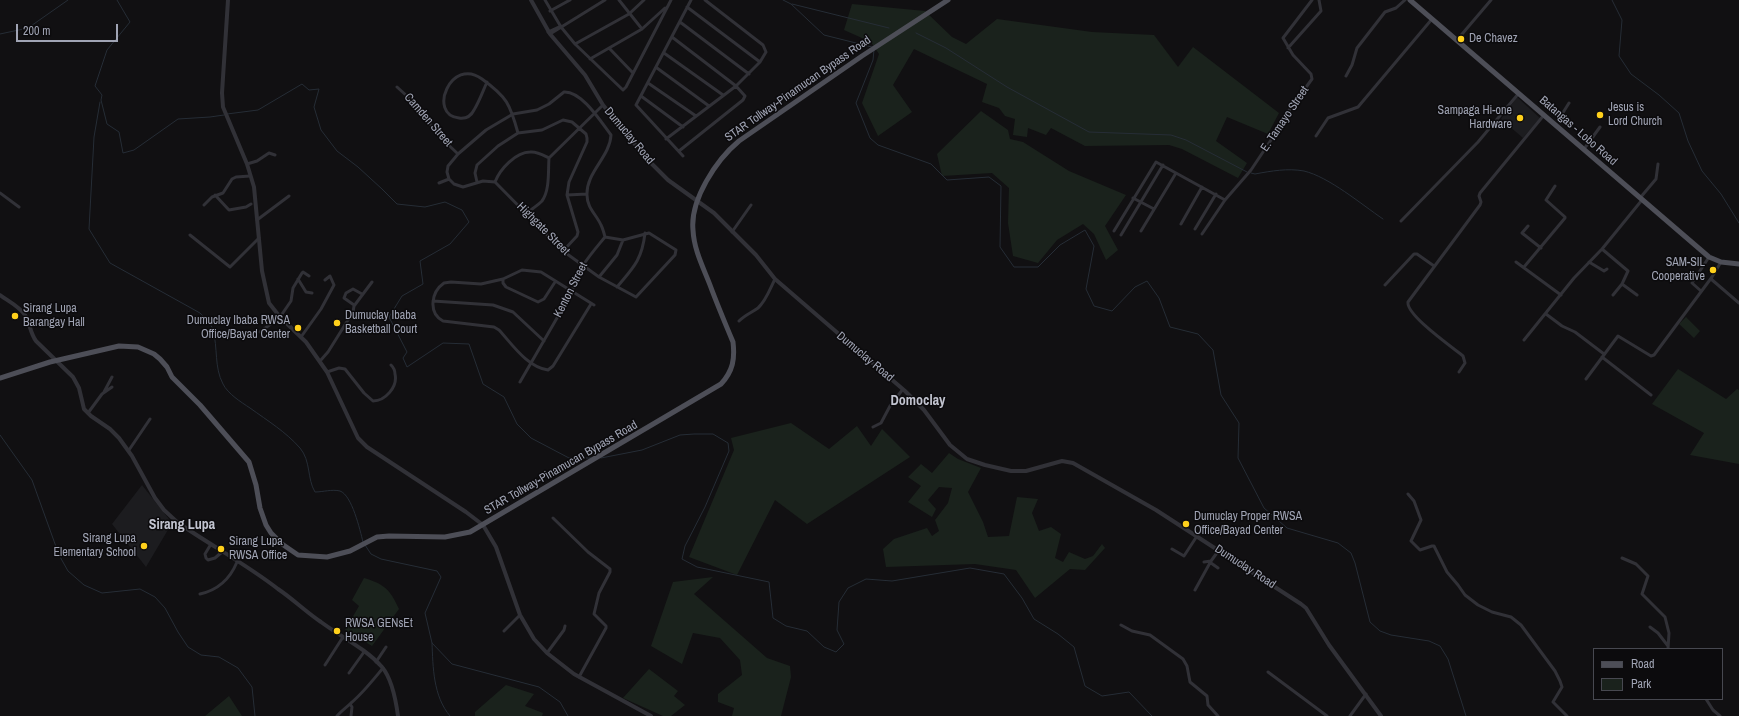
<!DOCTYPE html>
<html>
<head>
<meta charset="utf-8">
<style>
  body { margin:0 }
  #map { position:relative; width:1739px; height:716px; overflow:hidden; background:#111012; font-family:"Archivo Narrow",sans-serif }
  canvas { display:block }
  .legend { position:absolute; left:1593px; top:648px; width:130px; height:52px; box-sizing:border-box; background:#0c0b0d; border:1px solid #474850; margin:0; padding:5px 7px; list-style:none; font-size:12px; color:#a0a4b4 }
  .legend li { display:flex; align-items:center; gap:8px; height:20px }
  .legend b { width:20px; border:1px solid #474850 }
  .scale { position:absolute; left:16px; top:24px; width:102px; height:18px; box-sizing:border-box; border:2px solid #a0a4b4; border-top:0; padding-left:5px; font-size:12px; line-height:14px; white-space:nowrap; color:#a0a4b4; -webkit-text-stroke:3px #0c0b0d; paint-order:stroke }
</style>
</head>
<body>
<div id="map">
<canvas width="1739" height="716"></canvas>
<ul class="legend">
<li><b style="height:5px;background:#4d4e57"></b>Road</li>
<li><b style="height:11px;background:#1a221c"></b>Park</li>
</ul>
<div class="scale">200 m</div>
</div>
<script>
const c = document.querySelector('canvas').getContext('2d');
c.lineJoin = 'round';
function paint(path, color) {
  c.fillStyle = color;
  c.fill(path, 'evenodd');
}
function trace(path, color, width, dash) {
  c.strokeStyle = color;
  c.lineWidth = width;
  c.lineCap = dash ? 'butt' : 'round';
  c.setLineDash(dash || []);
  c.stroke(path);
}
function write(font, color, halo, rows, align = 'center') {
  c.font = font + ' "Archivo Narrow",sans-serif';
  c.lineWidth = 3;
  c.setLineDash([]);
  c.textBaseline = 'middle';
  c.strokeStyle = halo;
  c.fillStyle = color;
  for (const [text, x, y, turn = 0] of rows) {
    c.save();
    c.translate(x, y);
    c.rotate((+turn || 0) * Math.PI / 180);
    c.textAlign = isNaN(turn) ? turn : align;
    if (halo) c.strokeText(text, 0, 0);
    c.fillText(text, 0, 0);
    c.restore();
  }
}
paint(new Path2D(`
  M1517,97L1540,118L1523,138L1501,119Z
  M142,485L172,523L146,567L112,524Z`), '#1c1c1f');
paint(new Path2D(`
  M852,4L925,11L952,37L966,44L997,19L1092,32L1154,35L1178,67L1193,47L1279,113L1268,134L1227,117L1216,141L1247,163L1238,178L1182,149L1169,145L1085,146L1051,128L1046,135L1028,128L1027,137L1013,135L1015,119L1005,116L999,108L982,102L987,84L914,49L893,85L912,112L878,136L862,103L879,54L871,42L844,30Z
  M981,111L1008,130L1010,139L1023,142L1069,171L1126,195L1105,226L1118,250L1106,260L1094,234L1083,224L1057,240L1038,263L1013,256L1008,223L1009,188L992,173L942,176L937,154Z
  M1686,317L1700,331L1694,338L1679,324Z
  M1678,369L1726,399L1737,389L1739,390V464L1690,455L1704,433L1652,404Z
  M791,423L829,449L857,426L871,446L882,429L910,457L807,524L775,500L737,575L689,557L734,450L731,438Z
  M949,453L958,459L981,468L968,492L983,522L988,537L1009,536L1017,497L1038,499L1032,513L1039,531L1051,527L1061,534L1055,558L1063,562L1069,552L1085,559L1093,556L1102,544L1105,548L1085,570L1070,569L1035,598L1016,570L975,564L886,567L883,549L894,539L927,528L932,536L939,531L935,520L948,503L952,488L939,487L928,500L936,509L932,517L908,502L921,486L908,477L921,464L932,473Z
  M713,577L694,594L767,658L790,666L791,677L781,716H732L734,708L718,702V694L742,675L740,660L720,638L693,633L682,664L651,646L673,582Z
  M364,578C384,584 390,589 399,609L372,646L345,630L359,606L352,600Z
  M649,669L678,691L674,696L685,705L671,716H663L623,698Z
  M506,685L534,694L525,706L543,713L542,716H475V712Z
  M229,696L242,716H205Z`), '#1a221c');
trace(new Path2D(`
  M117,0L130,22L107,50L95,86L102,95L101,100L107,124L119,132L123,153L134,150L178,119L210,117L224,115
  M783,0L791,4L824,35L872,47
  M1612,0L1622,20L1619,56L1631,74L1659,95L1679,113L1688,141L1702,171L1721,194L1739,223
  M792,4L889,28
  M916,33L946,48L1007,87L1089,132L1171,135L1186,140L1247,172
  M0,34L28,28L68,0
  M874,50L873,60L856,103L870,138L878,145L931,164L947,180L989,177L1001,186L1000,247L1014,267H1038L1060,245L1085,230L1094,246L1086,289L1094,306L1112,311L1135,287L1147,281L1159,298L1170,327L1198,334L1213,350L1221,395L1239,423L1238,458L1264,508L1287,528L1338,543L1351,553L1355,563L1370,622L1380,631L1391,635L1429,641L1440,646L1448,659L1466,716
  M100,102L94,137L89,229L110,263L200,313C205,318 211,323 213,330C218,348 214,367 223,384C228,394 241,402 250,408C268,421 286,432 300,448C311,461 307,479 315,492C323,492 332,489 340,491C352,495 360,530 363,542
  M227,114L258,110L302,84L309,90L319,89L314,107L321,130L337,151L358,167L382,189L397,204L425,207L445,202L462,210L469,222L450,244L420,261L423,284L402,296L389,317L407,352L403,358L407,367L443,343L469,344L483,384L504,397L517,424L531,438L569,458H591
  M1251,173L1255,174C1271,171 1288,168 1304,171C1329,177 1361,204 1383,219
  M0,435L32,480L59,555L68,571L84,585L102,593L140,589L155,597L165,608L178,632L188,647L201,655L219,657L238,668L252,687L255,716
  M601,458L642,450L680,435L694,434H713L728,443L729,451L705,507L685,546L682,559L697,567L769,582L773,618L786,626L807,631L824,647L836,652L844,644L837,630L839,602L848,588L866,579L892,581L970,568L1004,574L1022,598L1034,619L1058,634L1074,647L1085,686L1102,696L1129,692L1152,716
  M365,545L371,554L381,559L437,571L441,577L425,613L432,643L452,664L539,687L560,702L568,716
  M432,643C433,667 433,696 450,716`), '#262d36', 1);
trace(new Path2D(`
  M545,0L561,27L575,44L623,90L626,87L671,0
  M619,0L642,29
  M687,7L760,62
  M550,11L570,0
  M680,22L749,74
  M548,32L561,26
  M550,34L605,0
  M672,37L736,86L745,96L743,100L679,151
  M1457,40L1491,0
  M575,44L629,14L644,0
  M609,48L633,73
  M1288,48L1321,11L1319,0
  M664,53L723,95
  M590,59L642,29L665,8
  M657,68L709,106
  M1346,76L1352,65L1357,48L1385,12L1396,8L1405,0
  M487,82C483,91 479,102 474,110C471,116 466,119 459,118C427,115 451,56 482,79C507,97 510,104 518,133
  M648,83L696,116
  M397,87L418,106L437,134L458,154
  M564,92C582,91 601,122 611,135C610,157 586,172 587,195C587,208 596,214 601,225C603,229 604,233 605,237L623,240L649,233L676,250L675,255L636,297L599,277L563,251L495,182L483,181L463,187L454,184L449,179L447,172L448,166L458,154L486,130L513,114L537,110L549,104Z
  M641,96L683,127
  M1559,119L1569,103
  M1316,136L1328,118L1358,107L1432,19
  M666,139L736,86L760,62L766,52L763,45L705,0
  M1584,149L1600,127
  M683,156L636,105L691,0
  M549,158L603,105
  M247,164L257,161L269,153L275,155
  M477,182L475,173L477,165L498,146L518,133L542,130L563,120L572,122L586,134L587,138V142L569,182L567,195L578,232L577,236L563,251
  M495,182C500,169 516,152 530,152C537,151 543,155 549,158
  M439,183L449,179
  M0,193L19,207
  M215,195L229,210L246,207L251,204
  M567,195L587,194
  M1133,198L1154,209
  M1640,198L1656,179L1658,164
  M204,205L212,197L223,193L232,179L236,177L250,176
  M527,213C532,209 538,205 542,201C550,190 548,171 549,158
  M257,220L289,196
  M1401,221L1478,142L1519,93
  M1181,224L1202,187
  M1528,226L1522,233L1541,248
  M1195,229L1216,194
  M1114,231L1156,162L1225,200
  M1141,231L1176,173
  M732,232L751,205
  M1202,234L1225,200L1251,170L1273,137L1285,116L1312,79L1311,74L1293,55L1283,38L1312,0
  M190,235L230,267L259,238
  M1121,235L1163,165
  M1602,249L1628,271L1622,284L1613,295
  M1516,262L1561,295
  M1589,262L1604,271L1607,269
  M1524,267L1565,218V217L1546,200L1555,186
  M599,277L617,255L623,240
  M298,279L306,292L312,293
  M503,279V283L506,287L538,302L544,299L555,282
  M1711,279L1739,303
  M1622,284L1637,295
  M1385,285L1414,254H1417L1434,266
  M617,287C633,268 642,260 645,233
  M1701,291L1692,283L1709,257
  M433,301L493,305L513,312L544,341
  M591,304L553,366L548,370C527,367 512,344 499,330L494,327L443,321C428,313 431,292 444,283L451,282L481,284L503,279L522,270L541,272L594,305
  M354,305L344,298L346,293L353,289L362,294
  M1546,314L1562,326L1575,332L1604,354
  M739,321C745,315 751,313 758,308C766,301 770,289 775,279
  M260,332L280,317L291,301L293,288L302,273L303,272L309,276
  M301,337L321,309L334,285L330,276L325,280
  M1524,340L1574,278L1602,249L1642,200
  M1602,357L1651,395
  M320,361L328,352L353,312L354,306L372,282
  M327,372L339,368L345,369L364,393L373,401C385,401 398,387 395,374C395,371 393,367 391,365
  M1459,372L1465,363L1463,356C1452,347 1406,315 1408,302L1480,205L1481,202L1479,196L1480,193L1544,115
  M1586,379L1618,336L1651,356L1654,355L1712,277L1721,262
  M520,382L572,292C577,269 591,254 605,237
  M104,392L112,377
  M88,413L102,394L112,387
  M873,427L881,423L890,406L903,389
  M129,450L150,419
  M1408,494L1414,501L1421,520L1411,541L1420,550L1432,546H1434L1447,572L1458,585L1465,595L1478,605L1492,612L1511,617L1521,625L1555,671L1560,681L1562,687L1553,702L1567,716
  M553,518L588,552L610,569V572L599,593L594,614L606,626V628L579,677
  M211,544L205,554L206,558L208,560L215,558L222,552
  M1172,549L1184,556L1197,536
  M1622,558L1636,564L1648,576L1642,594L1665,617L1669,633L1668,649
  M1204,562L1211,561L1219,550
  M1211,563L1218,568
  M1195,590L1211,561
  M200,594C218,590 230,579 237,562
  M1121,625L1132,631L1150,635L1183,659L1187,666L1190,682L1207,696L1208,705L1218,716
  M1650,627L1658,633L1668,646
  M504,631L520,615
  M547,653L564,630L565,626
  M376,662L386,647
  M325,665L343,637
  M1268,672L1327,716
  M349,673L364,652
  M1706,699L1713,710L1720,716
  M350,704L352,707L351,716
  M337,716C342,710 346,708 351,703C363,693 373,680 383,668
  M1350,716L1366,694`), '#313137', 3);
trace(new Path2D(`
  M228,0L222,93L223,107L247,164L254,187L262,271L269,303L280,317L306,342L327,372L358,438L367,447L466,512L483,525L496,547L520,615L534,639L547,653L574,674L651,716
  M531,0L550,34L585,75L603,105L647,159L668,180L714,213L756,255L775,279L905,391L924,410L950,445L967,459L985,465L1011,471H1026L1062,461L1073,463L1156,510L1301,604L1306,608L1329,645L1381,716
  M0,295C8,301 19,306 25,315C30,323 30,333 36,341L73,377L79,388L84,409L91,416L110,429L119,438L132,456L155,498L164,510L177,522C210,545 246,564 278,589C293,599 306,612 321,622C341,637 365,648 382,667C392,679 396,701 398,716`), '#313137', 4);
trace(new Path2D(`
  M1410,0L1709,257L1721,262L1739,264
  M0,378L50,362L119,346L138,347L154,354L160,359L167,367L172,377L200,405L249,462L256,485L260,508L266,525L271,533L282,544L298,555L327,557L350,551L377,537L389,536L445,537L470,532L721,384C733,371 735,359 733,342C725,323 717,304 710,285C703,267 694,250 693,230C690,200 716,160 739,141L862,56L948,0`), '#4d4e57', 5);
for (const [x, y, r, color] of [
  [1461,39,4,"#ffd01b"],
  [1600,115,4,"#ffd01b"],
  [1520,118,4,"#ffd01b"],
  [1713,270,4,"#ffd01b"],
  [15,316,4,"#ffd01b"],
  [337,323,4,"#ffd01b"],
  [298,328,4,"#ffd01b"],
  [1186,524,4,"#ffd01b"],
  [144,546,4,"#ffd01b"],
  [221,549,4,"#ffd01b"],
  [337,631,4,"#ffd01b"]
]) {
  const dot = new Path2D();
  dot.arc(x, y, r, 0, 2 * Math.PI);
  c.fillStyle = color;
  c.fill(dot);
  trace(dot, '#0c0b0d', 1.5);
}
write('12px', '#a0a4b4', '#0c0b0d', [
  ["De Chavez",1469,39],
  ["Jesus is",1608,108],
  ["Lord Church",1608,122],
  ["Sampaga Hi-one",1512,111,"right"],
  ["Hardware",1512,125,"right"],
  ["SAM-SIL",1705,263,"right"],
  ["Cooperative",1705,277,"right"],
  ["Sirang Lupa",23,309],
  ["Barangay Hall",23,323],
  ["Dumuclay Ibaba",345,316],
  ["Basketball Court",345,330],
  ["Dumuclay Ibaba RWSA",290,321,"right"],
  ["Office/Bayad Center",290,335,"right"],
  ["Dumuclay Proper RWSA",1194,517],
  ["Office/Bayad Center",1194,531],
  ["Sirang Lupa",136,539,"right"],
  ["Elementary School",136,553,"right"],
  ["Sirang Lupa",229,542],
  ["RWSA Office",229,556],
  ["RWSA GENsEt",345,624],
  ["House",345,638]
], 'left');
write('12px', '#a0a4b4', '#0c0b0d', [
  ["STAR Tollway-Pinamucan Bypass Road",798,89,-35],
  ["E. Tamayo Street",1285,119,-56],
  ["Camden Street",428,120,49],
  ["Batangas - Lobo Road",1578,131,41],
  ["Dumuclay Road",629,136,50],
  ["Highgate Street",543,229,45],
  ["Kenton Street",571,290,-63],
  ["Dumuclay Road",865,357,40],
  ["STAR Tollway-Pinamucan Bypass Road",561,468,-30],
  ["Dumuclay Road",1245,567,33]
]);
write('bold 14px', '#c2c4d0', '#0c0b0d', [
  ["Domoclay",918,401],
  ["Sirang Lupa",182,525]
]);
</script>
</body>
</html>
